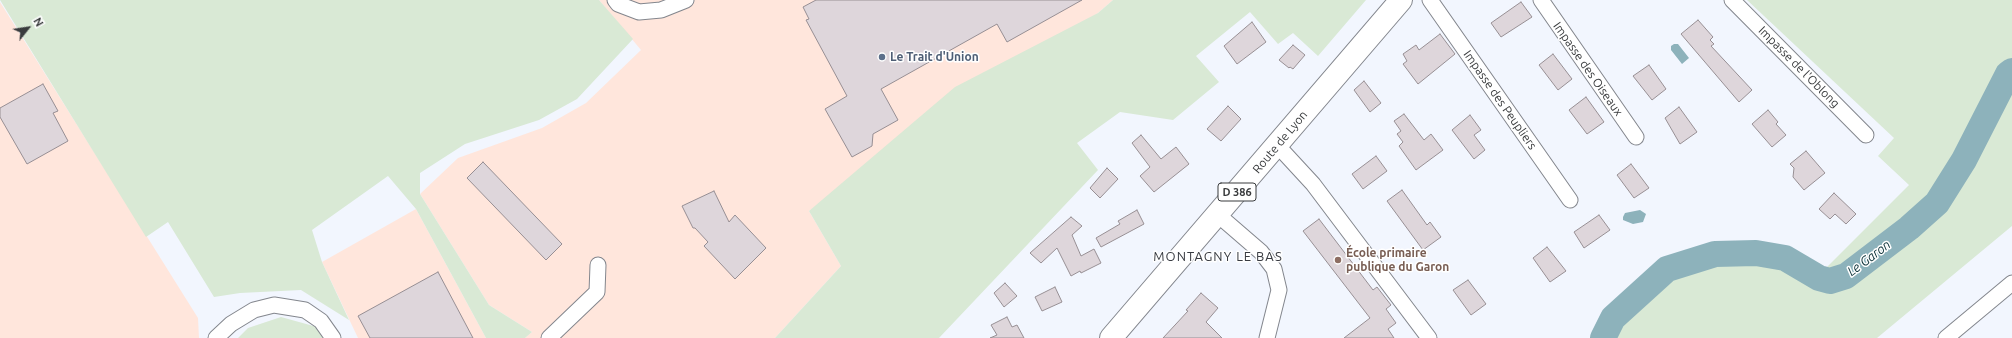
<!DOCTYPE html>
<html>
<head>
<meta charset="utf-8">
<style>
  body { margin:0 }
  #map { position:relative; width:2012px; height:338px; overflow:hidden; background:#f2f6fe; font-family:Ubuntu,sans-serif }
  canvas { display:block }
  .north { position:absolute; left:8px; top:8px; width:40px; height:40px; -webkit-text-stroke:3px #fff; paint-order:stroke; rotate:60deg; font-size:11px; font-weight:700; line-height:16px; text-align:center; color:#393b3d }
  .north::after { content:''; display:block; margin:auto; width:14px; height:18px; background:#393b3d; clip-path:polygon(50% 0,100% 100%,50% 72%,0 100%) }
</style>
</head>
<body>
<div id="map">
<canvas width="2012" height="338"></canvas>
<div class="north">N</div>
</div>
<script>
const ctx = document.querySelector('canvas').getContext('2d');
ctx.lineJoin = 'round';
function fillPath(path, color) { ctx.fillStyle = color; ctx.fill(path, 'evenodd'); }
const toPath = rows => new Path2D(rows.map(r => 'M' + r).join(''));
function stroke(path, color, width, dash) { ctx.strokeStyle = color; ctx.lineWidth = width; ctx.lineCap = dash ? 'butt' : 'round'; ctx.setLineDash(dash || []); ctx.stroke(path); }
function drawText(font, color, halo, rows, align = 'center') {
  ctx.font = font + ' Ubuntu,sans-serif'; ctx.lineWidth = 3; ctx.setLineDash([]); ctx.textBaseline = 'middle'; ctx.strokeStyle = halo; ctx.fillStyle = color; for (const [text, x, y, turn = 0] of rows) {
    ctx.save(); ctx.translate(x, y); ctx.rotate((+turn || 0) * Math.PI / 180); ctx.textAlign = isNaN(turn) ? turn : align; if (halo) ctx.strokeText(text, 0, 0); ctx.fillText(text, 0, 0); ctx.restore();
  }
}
const industrial = toPath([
  [599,0,1113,0,1098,13,809,211,841,266,775,338,525,338,532,332,489,305,420,194,458,158,542,128,586,103,641,50],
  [0,2,198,318,199,338,0,338],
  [416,209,486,338,358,338,322,262]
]);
const green = toPath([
  [0,0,599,0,633,39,577,99,539,120,465,144,420,173,420,194,489,305,532,332,525,338,486,338,416,209,388,176,312,230,322,262,349,320,301,290,240,293,214,297,168,222,146,237],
  [1113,0,1366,0,1318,56,1293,33,1278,44,1250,12,1196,56,1219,82,1173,120,1120,112,1077,143,1098,170,939,338,775,338,841,266,809,211,955,87,1098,13],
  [1747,0,2012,0,2012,226,1877,338,1590,338,1620,303,1666,262,1723,247,1778,248,1822,272,1909,185,1878,156,1894,138],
  [281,317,317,327,323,338,238,338,248,328]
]);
const water = toPath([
  [1674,44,1678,44,1689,58,1682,64,1671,50,1671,46],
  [1640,210,1646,214,1643,222,1633,224,1623,220,1623,217,1625,213]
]);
const river = toPath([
  [1603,338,1613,318,1667,269,1715,254,1756,253,1785,258,1819,278,1830,281,1846,276,1909,228,1937,203,1964,160,2008,74,2012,71]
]);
const building = toPath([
  [816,0,1082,0,1007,42,997,24,881,89,898,120,873,134,872,146,852,157,825,109,847,96,806,20,809,19,803,7,816,0],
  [1521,2,1532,17,1501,37,1491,23,1521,2],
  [1698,20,1713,37,1710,40,1714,44,1711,46,1752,90,1739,102,1681,34,1698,20],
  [1252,22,1266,42,1237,64,1224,46,1252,22],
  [1440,34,1455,54,1418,84,1403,64,1407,61,1403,54,1416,45,1419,50,1440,34],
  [1293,45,1305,55,1293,69,1290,67,1289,68,1279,60,1293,45],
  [1553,54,1572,79,1558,90,1539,65,1553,54],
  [1649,65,1666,89,1652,100,1633,76,1649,65],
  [1364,81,1381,103,1370,112,1354,90,1364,81],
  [43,84,58,111,53,113,68,141,27,164,0,117,0,108,43,84],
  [1586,97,1604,122,1587,134,1569,110,1586,97],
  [1228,106,1241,119,1221,141,1207,129,1228,106],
  [1679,107,1697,132,1680,144,1665,118,1679,107],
  [1768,110,1778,122,1776,124,1786,135,1772,147,1752,124,1768,110],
  [1404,114,1424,140,1431,134,1443,150,1416,170,1399,146,1403,142,1397,134,1401,131,1394,121,1404,114],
  [1470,115,1481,130,1474,135,1485,150,1474,159,1452,130,1470,115],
  [1141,135,1161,159,1176,147,1189,164,1154,192,1140,176,1150,167,1132,143,1141,135],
  [1806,151,1825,173,1804,190,1793,177,1794,168,1790,164,1806,151],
  [1376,156,1387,171,1363,189,1352,174,1376,156],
  [483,162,562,244,546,260,467,178,483,162],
  [1631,164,1649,188,1634,198,1617,175,1631,164],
  [1107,168,1118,179,1100,198,1090,188,1107,168],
  [1402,190,1427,225,1430,222,1441,237,1423,250,1387,201,1402,190],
  [714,191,729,222,735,215,766,248,735,279,704,246,708,242,695,228,693,228,682,206,714,191],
  [1834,193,1856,214,1846,224,1835,214,1830,219,1819,209,1834,193],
  [1137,210,1144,224,1101,247,1096,238,1120,224,1118,221,1137,210],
  [1599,215,1610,230,1584,248,1574,232,1599,215],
  [1071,217,1082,226,1072,235,1081,256,1094,249,1101,263,1081,273,1080,271,1071,276,1057,248,1041,263,1030,253,1071,217],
  [1319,219,1373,290,1377,287,1391,305,1386,309,1396,323,1388,329,1394,338,1344,338,1370,318,1303,231,1319,219],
  [1547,247,1566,271,1550,282,1533,258,1547,247],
  [438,272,473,338,370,338,358,316,438,272],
  [1468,280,1486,304,1471,315,1453,290,1468,280],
  [1005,283,1017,296,1004,307,994,293,1005,283],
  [1055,287,1062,302,1042,311,1035,297,1055,287],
  [1201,293,1218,308,1206,322,1222,338,1163,338,1188,311,1186,310,1201,293],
  [1007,317,1012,327,1017,325,1024,338,990,338,997,335,991,325,1007,317]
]);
const street = toPath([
  [615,0,618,4,639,12,661,10,686,0],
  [1430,0,1570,200],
  [1541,0,1636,137],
  [1732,0,1866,135],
  [1277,145,1313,184,1429,338],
  [1217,214,1261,252,1274,269,1279,290,1267,338],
  [216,338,231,324,254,310,274,305,305,310,321,321,333,338],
  [549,338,597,292,598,265],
  [1946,338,2012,283]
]);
const primary = toPath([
  [1111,338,1401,0]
]);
const markers = [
  [882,57,4,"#5c6f8a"],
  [1338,260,4,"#8d6e63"]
];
const shields = [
  [1237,192,38]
];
const shieldNames = [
  ["D 386",1237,192]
];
const serviceNames = [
  ["Le Trait d'Union",890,57]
];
const streetNames = [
  ["Impasse de l'Oblong",1799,67,45],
  ["Impasse des Oiseaux",1588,69,55],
  ["Impasse des Peupliers",1500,100,55],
  ["Route de Lyon",1280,142,-50]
];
const educationNames = [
  ["École primaire",1346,253],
  ["publique du Garon",1346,267]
];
const neighbourhoodNames = [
  ["MONTAGNY LE BAS",1218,257]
];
const waterNames = [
  ["Le Garon",1869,258,-37]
];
fillPath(industrial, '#ffe6dc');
fillPath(green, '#d9e9d5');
fillPath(water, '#8db2bb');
stroke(river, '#8db2bb', 26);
fillPath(building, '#ded6db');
stroke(building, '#978f94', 1);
stroke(street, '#83868d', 17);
stroke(primary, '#83868d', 24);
stroke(street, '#fff', 15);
stroke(primary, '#fff', 22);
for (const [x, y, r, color] of markers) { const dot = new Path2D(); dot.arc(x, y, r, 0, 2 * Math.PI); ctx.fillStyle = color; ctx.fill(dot); stroke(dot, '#fff', 1.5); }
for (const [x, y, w] of shields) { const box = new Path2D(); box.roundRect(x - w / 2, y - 9, w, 18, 3); ctx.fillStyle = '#fff'; ctx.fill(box); stroke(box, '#393b3d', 1); }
drawText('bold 11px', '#393b3d', null, shieldNames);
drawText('bold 12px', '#4e5e75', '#fff', serviceNames, 'left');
drawText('12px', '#393b3d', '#fff', streetNames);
drawText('bold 12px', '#785e54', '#fff', educationNames, 'left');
ctx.letterSpacing = '1px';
drawText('13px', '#383b41', '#fff', neighbourhoodNames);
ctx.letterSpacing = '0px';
drawText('italic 13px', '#092f36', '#fff', waterNames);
</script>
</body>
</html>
